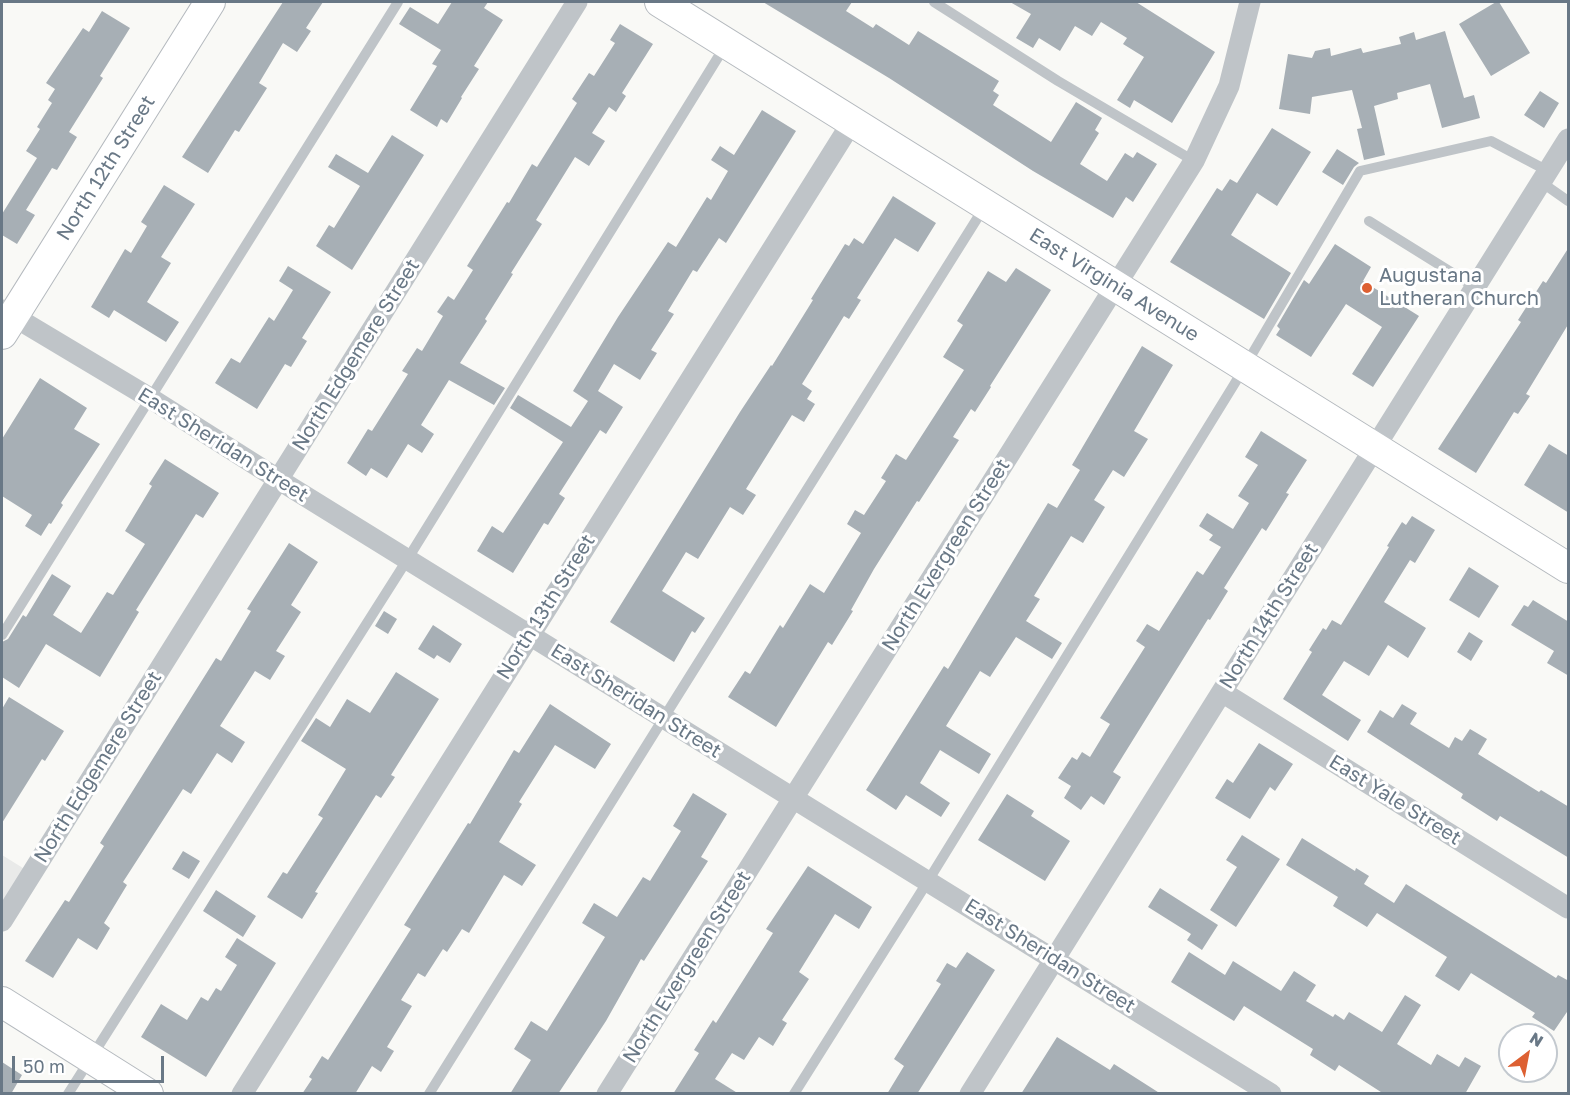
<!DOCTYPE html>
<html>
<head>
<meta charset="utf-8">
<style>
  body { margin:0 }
  #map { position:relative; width:1570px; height:1095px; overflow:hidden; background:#f9f9f6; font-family:"Golos Text",sans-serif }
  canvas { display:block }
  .frame { position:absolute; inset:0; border:3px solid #697886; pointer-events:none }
  .north { position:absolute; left:1498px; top:1023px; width:60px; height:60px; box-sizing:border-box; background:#fff; border:2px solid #c3c9cf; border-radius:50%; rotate:32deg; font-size:16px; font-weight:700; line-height:24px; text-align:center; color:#697886 }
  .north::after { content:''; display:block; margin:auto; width:21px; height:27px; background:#dd6032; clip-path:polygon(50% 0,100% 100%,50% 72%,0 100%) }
  .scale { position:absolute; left:12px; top:1056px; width:152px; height:27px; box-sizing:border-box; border:3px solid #697886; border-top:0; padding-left:8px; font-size:18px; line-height:21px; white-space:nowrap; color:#697886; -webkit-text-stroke:4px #fff; paint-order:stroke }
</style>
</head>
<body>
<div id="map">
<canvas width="1570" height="1095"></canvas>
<div class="frame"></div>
<div class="north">N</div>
<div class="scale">50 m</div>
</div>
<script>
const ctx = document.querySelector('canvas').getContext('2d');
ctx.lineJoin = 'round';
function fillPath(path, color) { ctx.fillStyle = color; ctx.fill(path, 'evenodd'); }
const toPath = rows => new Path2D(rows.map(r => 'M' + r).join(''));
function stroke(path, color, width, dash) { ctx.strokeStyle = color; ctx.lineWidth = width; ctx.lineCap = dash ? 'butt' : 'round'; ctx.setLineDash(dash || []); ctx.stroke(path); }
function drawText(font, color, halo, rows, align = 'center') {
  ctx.font = font + ' "Golos Text",sans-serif'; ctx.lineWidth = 6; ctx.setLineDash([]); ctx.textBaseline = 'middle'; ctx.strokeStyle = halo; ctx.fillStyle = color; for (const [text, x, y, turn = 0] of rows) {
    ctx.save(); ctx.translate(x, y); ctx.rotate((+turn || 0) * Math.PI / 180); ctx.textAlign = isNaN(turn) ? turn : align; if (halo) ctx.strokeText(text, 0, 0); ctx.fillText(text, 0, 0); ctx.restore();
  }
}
const built = toPath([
  [2,855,31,873,2,921]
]);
const building = toPath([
  [283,2,323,2,306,28,311,31,297,52,283,43,259,83,267,88,239,132,235,130,208,173,182,157],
  [452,2,488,2,484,8,503,20,474,66,479,69,461,97,462,98,447,123,441,119,437,127,410,110,437,66,432,64,441,50,399,24,410,7,438,24],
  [763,2,852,2,846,11,873,28,876,24,909,45,918,31,999,81,993,91,999,95,993,105,1051,142,1076,102,1102,118,1095,130,1099,133,1080,164,1107,181,1125,153,1133,158,1137,152,1157,164,1133,202,1126,197,1113,218,1033,171,889,78],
  [1010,2,1136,2,1215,52,1172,123,1134,100,1130,108,1117,100,1144,57,1123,44,1127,38,1101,22,1092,36,1075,26,1060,51,1039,38,1033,48,1016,38,1031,14],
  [1496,2,1499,2,1530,53,1491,76,1459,24],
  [102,11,130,28,100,76,103,78,69,132,77,137,57,170,52,168,26,210,35,215,17,244,2,235,2,214,37,158,26,151,40,129,37,127,52,103,48,100,55,89,46,83,83,28,89,32],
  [620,24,653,44,622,93,626,96,616,112,609,107,592,133,605,141,589,166,575,157,536,220,542,224,511,273,513,274,485,319,487,321,460,363,505,388,494,405,449,380,421,425,434,434,422,453,408,444,387,478,371,468,366,476,347,463,368,429,372,431,408,374,402,371,417,348,422,351,443,316,437,312,448,296,454,300,473,270,467,266,507,202,509,203,532,164,537,167,577,103,572,99,589,73,594,76,615,43,610,40],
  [1445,31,1464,98,1474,95,1480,118,1442,128,1430,84,1397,93,1398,99,1374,106,1385,155,1364,160,1357,129,1362,128,1352,90,1312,97,1310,114,1279,109,1288,54,1312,58,1315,51,1330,48,1331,56,1361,48,1363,53,1401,44,1399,37,1414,32,1416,40],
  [1540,91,1559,103,1544,128,1524,115],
  [762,110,796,131,726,243,719,238,697,272,693,270,668,311,674,314,651,350,657,353,640,380,614,364,598,391,623,407,606,434,600,430,559,494,565,498,548,525,544,523,513,573,477,551,492,526,503,533,563,442,510,408,518,395,571,427,588,401,573,391,618,317,668,242,676,247,707,197,711,200,728,171,711,160,720,146,734,155],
  [1272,128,1311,152,1277,206,1257,193,1231,235,1291,273,1264,319,1170,262,1217,188,1222,191,1230,179,1237,183],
  [392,135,424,155,352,270,316,246,329,225,334,228,360,186,328,167,336,154,368,173],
  [1337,149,1359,163,1354,167,1343,185,1322,172],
  [164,185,195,204,161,257,171,263,147,302,179,322,166,342,114,310,109,318,91,307,125,249,131,253,147,226,141,222],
  [893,196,936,223,918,252,895,238,857,298,861,300,849,319,844,316,802,384,812,391,807,399,815,404,804,422,792,415,746,489,756,495,743,515,730,507,698,559,686,552,662,591,705,618,695,633,692,631,674,662,610,622,740,412,771,365,772,366,813,300,811,299,845,244,849,246,854,238,863,244],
  [1335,244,1371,267,1363,281,1419,316,1373,387,1352,374,1382,327,1346,304,1311,357,1276,335,1280,329,1277,326,1304,280,1309,284],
  [1569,247,1569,323,1526,394,1530,396,1518,414,1514,412,1476,473,1438,449,1521,322,1518,320,1543,281,1546,283],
  [288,266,331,292,302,338,307,341,291,367,285,364,257,409,215,383,231,358,240,363,269,317,274,321,293,290,279,281],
  [1016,268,1051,290,990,386,991,387,975,412,971,409,953,437,959,440,919,502,917,501,874,569,851,610,853,611,832,645,828,642,776,727,728,697,745,671,750,674,780,625,783,628,810,584,824,593,861,533,847,524,855,510,864,515,886,481,881,478,896,454,906,460,964,370,943,357,963,325,957,321,988,271,1006,282],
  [1142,346,1173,365,1134,431,1148,439,1124,477,1113,470,1094,500,1105,507,1083,543,1071,536,1034,596,1040,599,1026,621,1062,643,1052,659,1016,637,990,677,980,671,946,726,991,754,979,774,940,750,920,783,950,803,941,817,906,795,896,810,866,790,944,666,948,669,1048,503,1057,508,1080,470,1072,465],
  [40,378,87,408,74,429,100,444,61,503,63,505,51,524,49,523,41,536,25,526,32,515,2,496,2,439],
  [1261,431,1307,460,1286,493,1289,494,1266,531,1262,528,1224,588,1228,591,1210,620,1208,619,1113,772,1121,777,1104,805,1091,796,1081,810,1064,798,1071,786,1058,778,1072,757,1077,760,1082,752,1090,757,1110,724,1100,718,1145,647,1136,641,1147,624,1159,631,1197,571,1203,575,1221,547,1209,540,1213,535,1199,526,1207,513,1233,529,1249,503,1238,496,1258,465,1245,457],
  [1549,444,1569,456,1569,513,1524,485],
  [165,459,219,493,203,518,196,514,136,610,139,612,100,677,46,644,19,688,2,677,2,642,8,639,23,615,26,617,52,574,71,586,53,615,81,633,107,592,113,595,145,544,125,531,152,486,149,484],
  [1412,516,1435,530,1415,563,1410,560,1384,602,1426,628,1408,658,1388,645,1369,676,1344,661,1322,695,1361,720,1348,741,1283,699,1312,652,1309,650,1323,628,1326,630,1332,620,1341,625,1389,547,1387,546,1402,522,1406,525],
  [289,543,318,562,291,605,301,612,276,651,285,656,270,680,255,671,220,726,245,742,232,763,217,753,191,794,183,789,123,882,127,885,104,923,110,928,97,950,78,938,53,978,25,961,65,900,69,902,104,846,100,843,216,658,221,661,251,611,247,609],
  [1469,567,1499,586,1479,618,1449,600],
  [1533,600,1569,622,1569,676,1547,663,1554,651,1511,625,1524,605,1528,607],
  [384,611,397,619,388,634,375,626],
  [433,625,462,644,450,663,437,655,434,659,418,649],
  [1469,632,1483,641,1471,661,1457,652],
  [396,672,439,699,391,775,395,777,381,798,376,795,315,892,318,893,302,919,267,897,283,872,287,874,323,818,318,815,346,769,301,741,316,718,330,727,347,699,370,713],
  [9,697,64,731,45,761,42,759,2,823,2,709],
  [550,704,611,744,595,769,555,745,519,802,522,804,499,842,536,865,522,886,504,875,469,933,462,929,447,952,443,949,425,977,418,973,401,1000,412,1006,387,1047,394,1051,381,1072,372,1066,355,1094,302,1094,312,1079,309,1077,322,1056,328,1060,411,929,404,925,468,823,470,824,514,750,519,753],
  [1402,704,1417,713,1410,724,1449,748,1455,737,1462,741,1470,729,1487,739,1478,754,1539,792,1541,790,1569,807,1569,858,1500,816,1497,821,1461,798,1463,794,1367,732,1380,710,1393,718],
  [1259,743,1293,764,1275,791,1270,787,1250,819,1215,798,1227,779,1233,783],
  [693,793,727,814,701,857,708,861,644,961,641,959,606,1021,558,1094,510,1094,531,1060,514,1049,531,1021,547,1031,605,937,582,923,594,903,617,917,643,877,650,881,681,831,673,826],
  [1007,794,1034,811,1031,816,1070,841,1045,881,978,840],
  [1242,835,1280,859,1236,927,1210,910,1237,867,1226,860],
  [1302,838,1355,871,1356,868,1369,876,1364,884,1394,903,1406,884,1556,978,1558,975,1569,981,1569,1009,1554,1031,1532,1017,1535,1013,1471,973,1459,991,1435,976,1447,957,1377,913,1367,927,1333,906,1338,897,1286,865],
  [183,851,200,861,189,879,172,869],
  [808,866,872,907,859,929,835,914,799,972,809,979,782,1020,787,1023,773,1046,759,1037,744,1060,732,1053,715,1079,739,1094,673,1094,699,1053,694,1050,713,1020,716,1023,773,933,766,929],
  [1160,888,1218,925,1202,950,1187,940,1191,934,1148,907],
  [216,890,256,916,243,937,203,911],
  [237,938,276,963,206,1077,141,1037,161,1004,187,1020,201,997,208,1001,216,988,221,991,237,965,225,957],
  [967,952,995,970,917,1094,887,1094,904,1066,894,1059,941,984,936,981,947,963,956,968],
  [1189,952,1225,975,1233,961,1281,991,1294,971,1316,985,1306,1001,1333,1017,1335,1014,1344,1020,1349,1012,1382,1032,1405,995,1421,1005,1397,1044,1431,1065,1437,1054,1459,1067,1465,1057,1481,1066,1465,1094,1384,1094,1339,1065,1335,1071,1310,1055,1313,1049,1244,1006,1234,1021,1171,982],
  [1057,1037,1110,1070,1114,1064,1161,1094,1021,1094],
  [2,1062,22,1075,11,1094,2,1094]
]);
const lane = toPath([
  [934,2,1058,81,1194,161],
  [1541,182,1568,201],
  [1369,221,1475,287],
  [2,635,398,2],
  [68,1094,407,560,725,46],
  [429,1094,678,695,985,206],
  [794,1094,928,881,1235,383,1360,171,1491,141,1548,171]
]);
const street = toPath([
  [3,310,150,398,292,488,1271,1094],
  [1222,692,1568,908],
  [2,921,577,2],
  [242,1094,852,122],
  [607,1094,1194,161,1229,86,1250,2],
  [970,1094,1568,139]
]);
const secondary = toPath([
  [660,2,1568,568],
  [2,334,210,2],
  [2,1002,148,1094]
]);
const markers = [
  [1367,288,6,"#dd6032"]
];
const streetNames = [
  ["North 12th Street",106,168,-58],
  ["East Virginia Avenue",1114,285,32],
  ["North Edgemere Street",356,355,-58],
  ["East Sheridan Street",223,445,32],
  ["North Evergreen Street",946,555,-58],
  ["North 13th Street",546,607,-58],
  ["North 14th Street",1269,616,-58],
  ["East Sheridan Street",636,701,32],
  ["North Edgemere Street",98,767,-58],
  ["East Yale Street",1395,800,32],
  ["East Sheridan Street",1050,956,32],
  ["North Evergreen Street",687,967,-58]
];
const poiNames = [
  ["Augustana",1379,276],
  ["Lutheran Church",1379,299]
];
fillPath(built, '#e9eae9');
fillPath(building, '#a7afb5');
stroke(secondary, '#b4b9be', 32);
stroke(lane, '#bfc4c8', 10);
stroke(street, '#bfc4c8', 21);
stroke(secondary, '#fff', 30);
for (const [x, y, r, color] of markers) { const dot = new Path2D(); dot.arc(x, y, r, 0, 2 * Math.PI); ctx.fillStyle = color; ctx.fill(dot); stroke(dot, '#fff', 2); }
drawText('20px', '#697886', '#fff', streetNames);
drawText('20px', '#697886', '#fff', poiNames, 'left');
</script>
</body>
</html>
